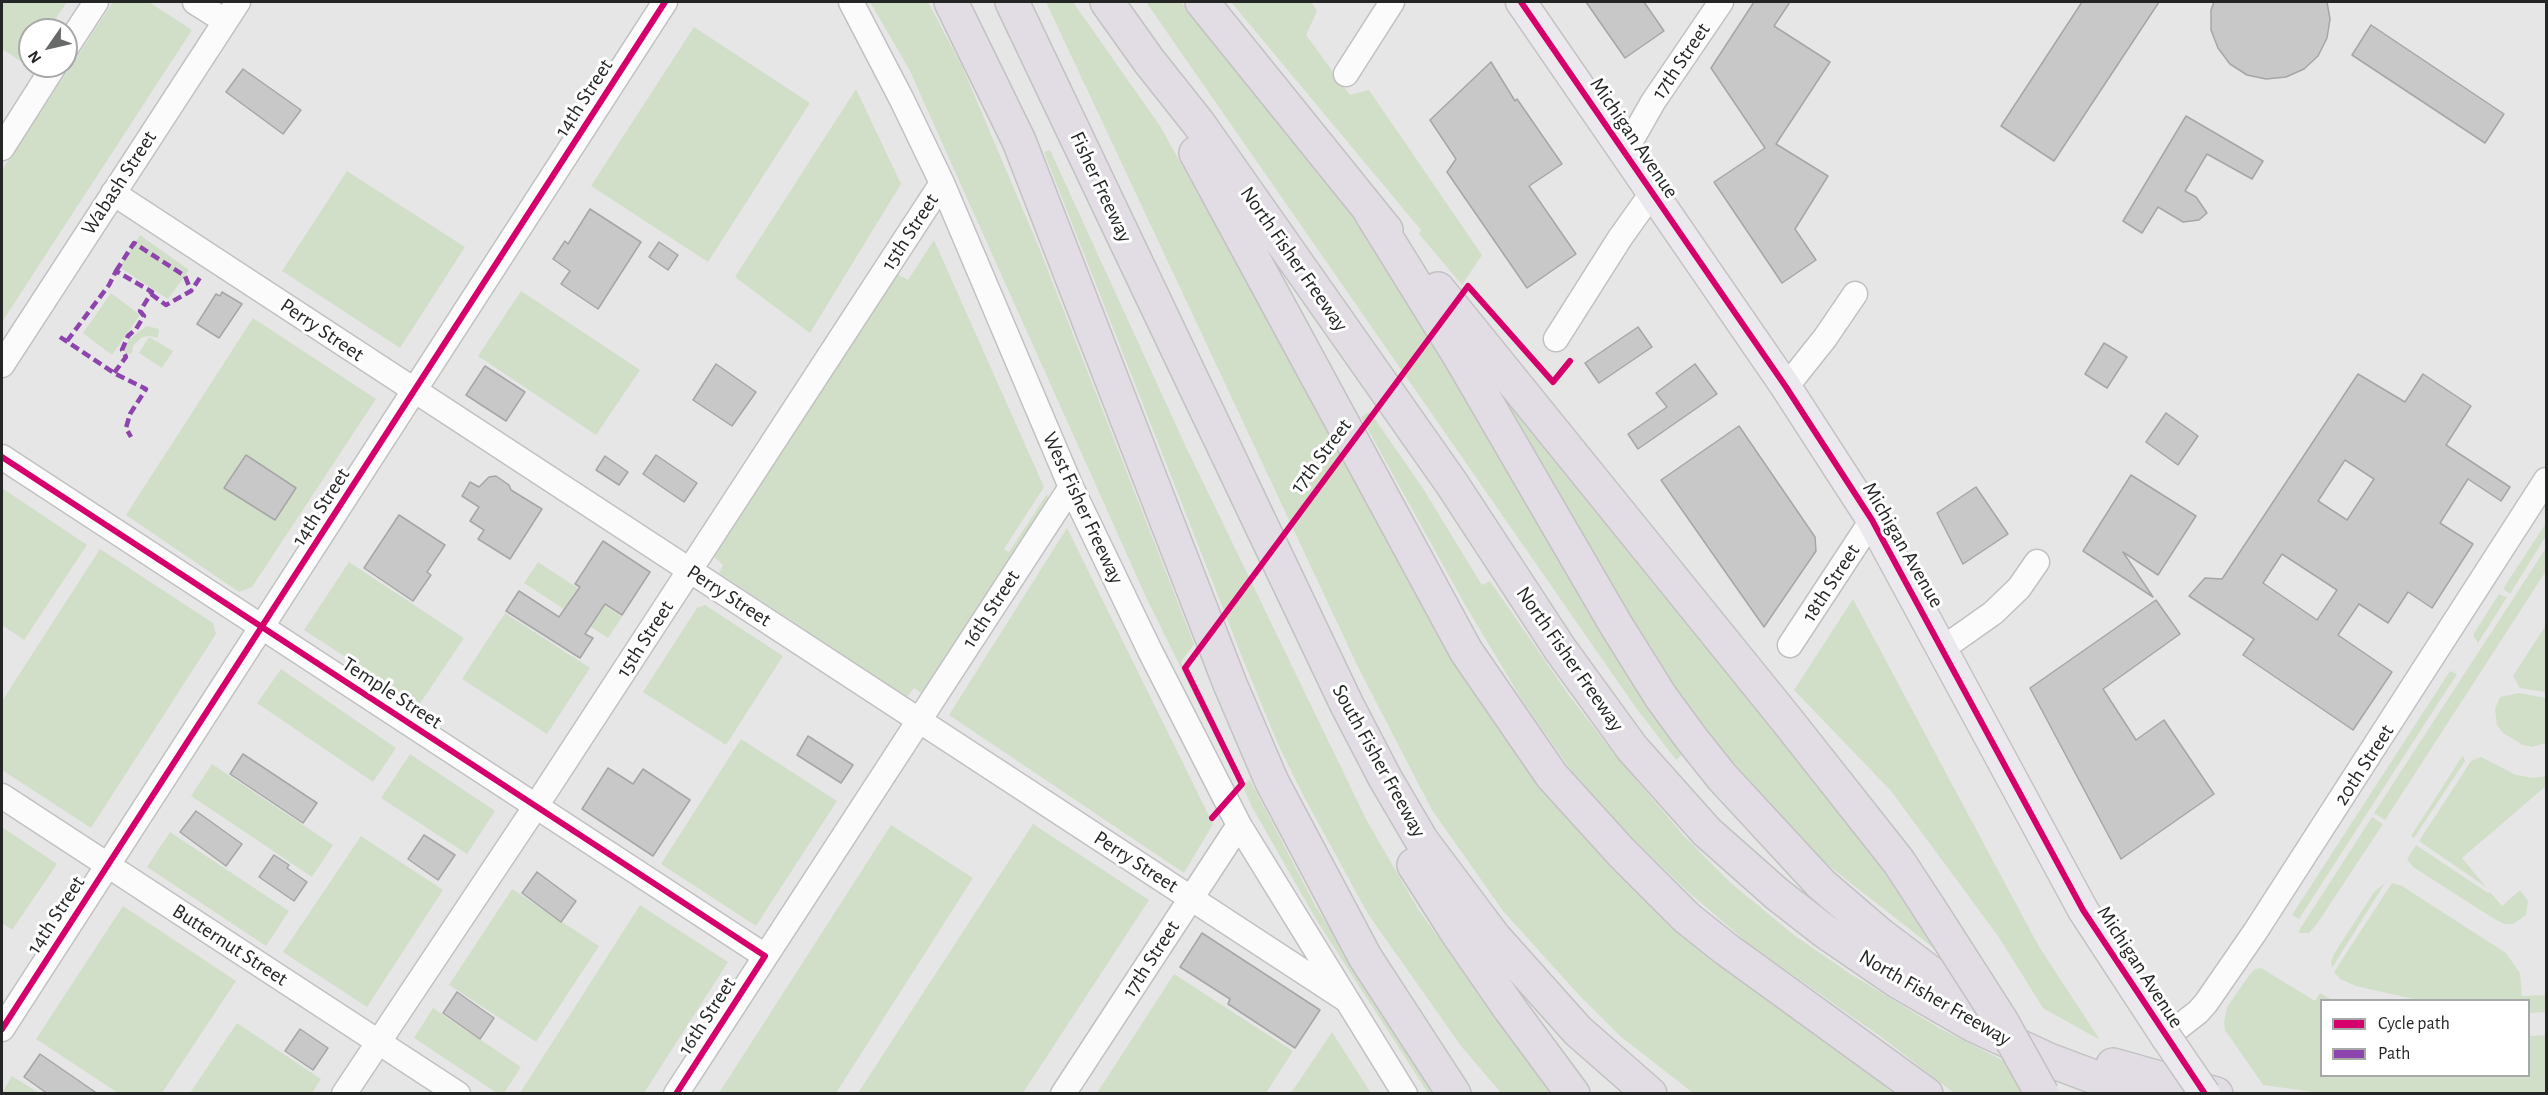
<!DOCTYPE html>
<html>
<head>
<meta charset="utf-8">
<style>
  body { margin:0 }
  #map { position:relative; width:2548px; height:1095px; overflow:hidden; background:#e6e6e6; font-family:"Alegreya Sans",sans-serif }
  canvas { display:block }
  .frame { position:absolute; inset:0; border:3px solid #242525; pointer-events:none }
  .legend { position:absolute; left:2320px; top:999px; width:210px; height:78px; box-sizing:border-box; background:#fff; border:2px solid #a7a8a8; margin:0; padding:8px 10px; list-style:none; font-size:18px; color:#242525 }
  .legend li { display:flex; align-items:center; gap:12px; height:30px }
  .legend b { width:30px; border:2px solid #a7a8a8 }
  .north { position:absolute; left:18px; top:18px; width:60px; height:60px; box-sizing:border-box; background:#fff; border:2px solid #a7a8a8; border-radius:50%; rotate:236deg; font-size:16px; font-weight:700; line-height:24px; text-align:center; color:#242525 }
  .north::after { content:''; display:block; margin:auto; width:21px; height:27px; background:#686969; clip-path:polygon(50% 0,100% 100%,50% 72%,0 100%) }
</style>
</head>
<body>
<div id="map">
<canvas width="2548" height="1095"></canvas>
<div class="frame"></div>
<ul class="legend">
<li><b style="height:8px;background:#d6006c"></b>Cycle path</li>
<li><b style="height:8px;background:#8e44ad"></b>Path</li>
</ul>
<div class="north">N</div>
</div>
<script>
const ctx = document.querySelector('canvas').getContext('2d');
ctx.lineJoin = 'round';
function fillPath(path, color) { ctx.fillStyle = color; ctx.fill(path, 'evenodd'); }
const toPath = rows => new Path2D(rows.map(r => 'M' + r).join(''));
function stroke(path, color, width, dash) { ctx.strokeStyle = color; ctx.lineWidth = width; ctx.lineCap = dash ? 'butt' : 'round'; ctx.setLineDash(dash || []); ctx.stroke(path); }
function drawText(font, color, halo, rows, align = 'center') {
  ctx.font = font + ' "Alegreya Sans",sans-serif'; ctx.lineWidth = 6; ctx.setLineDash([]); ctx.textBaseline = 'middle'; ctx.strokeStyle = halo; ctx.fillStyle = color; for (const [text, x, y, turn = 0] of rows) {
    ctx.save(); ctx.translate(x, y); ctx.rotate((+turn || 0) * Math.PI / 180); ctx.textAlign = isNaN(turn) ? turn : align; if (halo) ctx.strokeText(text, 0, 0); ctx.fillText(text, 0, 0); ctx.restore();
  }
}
const green = toPath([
  [2,2,67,2,48,30,30,30,30,58,26,65,2,49],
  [113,2,149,2,192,30,2,322,2,170],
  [870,2,928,2,962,66,1040,250,1194,644,1181,662,1210,722,1208,723,1146,597,909,69],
  [1046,2,1073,2,1160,126,1364,490,1533,774,1606,861,1701,948,1905,1093,1693,1093,1620,1036,1579,995,1503,911,1432,810,1358,667],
  [1146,2,1181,2,1343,202,1392,268,1684,753,1676,760,1634,705],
  [1231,2,1311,2,1317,11,1306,35,1350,95,1369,90,1482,255,1462,285,1419,234,1421,230],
  [694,27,810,103,708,262,591,186],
  [856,89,901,184,810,333,735,277],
  [1050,150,1187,449,1367,821,1418,909,1550,1093,1501,1093,1461,1046,1368,914,1303,795,1278,744,1242,657,1044,152],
  [347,171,465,247,400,348,282,271],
  [140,235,189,270,168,299,119,267],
  [934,240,1044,487,1004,549,1009,552,1047,494,1050,504,926,696,914,688,907,697,719,573,723,565,713,556,896,273,908,280],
  [521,291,640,370,596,435,478,356],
  [111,293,140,315,112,355,83,333],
  [253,318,376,399,252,587,239,592,126,515],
  [147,326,159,329,158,338,150,336,142,337,133,346,132,353,127,355,124,351,129,339],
  [149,337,173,351,162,368,139,353],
  [1506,384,1898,886,1945,957,1820,859,1722,750,1671,684,1627,613,1499,388],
  [1370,412,1422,487,1482,585,1490,581,1568,694,1611,750,1684,836,1731,883,1794,935,1849,973,1939,1028,2010,1064,2027,1093,1954,1093,1884,1039,1749,944,1686,890,1625,831,1573,773,1522,700,1464,603,1361,417],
  [2,488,87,545,24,640,2,625],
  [2546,523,2546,536,2510,594,2503,589],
  [1067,528,1213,824,1184,873,949,715],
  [2546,548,2546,571,2385,820,2374,813],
  [100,549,213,623,216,634,91,828,2,770,2,701],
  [349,562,464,638,419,705,304,630],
  [538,562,622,617,608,638,524,583],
  [2499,594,2507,597,2478,643,2473,635],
  [1853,599,2038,945,2100,1040,2043,1008,1998,936,1891,791,1794,690],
  [705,605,783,656,726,745,643,692,697,608],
  [505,613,590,668,547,734,462,679],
  [2546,625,2546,692,2520,688,2513,676],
  [281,669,396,748,373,782,257,703],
  [2450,671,2457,674,2299,919,2297,918,2292,915],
  [2519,693,2546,698,2545,743,2532,747,2523,745,2503,733,2497,725,2495,709,2500,697],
  [741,739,837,801,756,926,661,864],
  [410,754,495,811,467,854,381,798],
  [2463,755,2465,761,2414,838,2411,836],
  [2481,757,2516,775,2533,778,2546,776,2546,786,2462,858,2486,887,2419,841,2471,761],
  [212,764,333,845,312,877,191,796],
  [1250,780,1316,907,1440,1093,1428,1093,1317,921,1252,807,1242,784],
  [2372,817,2383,824,2317,924,2309,933,2300,933,2298,932],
  [1033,824,1149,900,1023,1093,858,1093],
  [891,825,973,878,836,1093,719,1093],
  [2,827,57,864,12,930,2,923],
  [170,832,289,911,266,946,147,867],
  [361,836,443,890,367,1007,283,952],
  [2416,845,2488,893,2490,892,2502,906,2520,890,2528,901,2526,915,2513,924,2504,924,2496,920,2413,867,2407,859],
  [2385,883,2332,968,2331,962,2334,954,2374,892],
  [2392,883,2402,886,2506,953,2520,973,2522,996,2546,995,2546,1012,2529,1013,2528,1000,2418,1000,2356,986,2340,979,2334,972],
  [512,889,599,946,536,1042,449,985],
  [640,905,728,962,644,1093,520,1093],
  [123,906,236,981,162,1093,118,1093,36,1039],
  [2261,968,2315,1001,2320,993,2332,1000,2322,1000,2322,1076,2528,1076,2529,1036,2546,1035,2546,1093,2328,1094,2263,1085,2225,1030,2224,1023,2227,1007,2250,974,2255,969],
  [1174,974,1293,1051,1266,1093,1097,1093],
  [433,1008,521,1067,504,1093,497,1093,414,1038],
  [237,1023,321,1079,312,1093,190,1093],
  [1332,1032,1371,1093,1291,1093],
  [12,1076,39,1093,2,1093]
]);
const building = toPath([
  [1586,2,1644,2,1664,31,1625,58,1586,2],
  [1754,2,1790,2,1774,26,1830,62,1776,144,1828,176,1795,229,1816,260,1782,283,1714,182,1765,148,1711,68,1754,2],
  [2082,2,2159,2,2054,161,2001,126,2082,2],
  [2214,2,2327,2,2330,19,2327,38,2318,56,2304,69,2286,77,2266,79,2247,75,2230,64,2218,48,2211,30,2211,10,2214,2],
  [2371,25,2504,114,2485,143,2352,55,2371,25],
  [1491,62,1515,101,1517,99,1562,164,1529,186,1576,254,1527,288,1447,172,1456,159,1430,120,1491,62],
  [243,69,301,110,283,134,226,92,243,69],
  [2186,116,2263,161,2252,179,2207,154,2185,191,2196,197,2207,213,2199,220,2183,222,2158,207,2142,233,2123,221,2186,116],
  [590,209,641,242,598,309,561,284,570,271,553,259,565,241,568,244,590,209],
  [659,242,678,255,668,270,649,257,659,242],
  [222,292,242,304,219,338,197,324,216,294,220,296,222,292],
  [1638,327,1652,347,1599,383,1585,363,1638,327],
  [2104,343,2127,357,2107,388,2085,374,2104,343],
  [716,364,756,392,732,426,693,400,716,364],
  [1695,364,1717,394,1638,449,1628,434,1667,407,1656,393,1695,364],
  [485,366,525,392,506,421,466,395,485,366],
  [2358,374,2405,402,2423,374,2471,406,2446,445,2510,487,2501,501,2468,479,2440,523,2473,544,2432,608,2408,592,2388,623,2359,604,2338,635,2392,672,2353,730,2243,655,2254,639,2189,596,2205,578,2222,579,2358,374],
  [2345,460,2374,479,2347,520,2318,501,2345,460],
  [2282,554,2337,590,2317,620,2263,583,2282,554],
  [2166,413,2198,436,2178,465,2146,442,2166,413],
  [1739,426,1815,537,1816,551,1764,627,1661,480,1739,426],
  [246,455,296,488,275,520,224,488,246,455],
  [656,455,697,483,684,502,643,474,656,455],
  [605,456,628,472,619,485,596,470,605,456],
  [2131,475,2196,516,2158,575,2123,552,2153,597,2083,551,2131,475],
  [496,476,509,485,511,490,542,509,510,559,478,539,484,530,470,521,479,507,462,496,470,482,479,487,489,477,496,476],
  [1976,487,2008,534,1963,564,1937,513,1976,487],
  [399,515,445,545,427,572,431,575,413,601,364,568,399,515],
  [603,541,650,572,622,615,605,604,585,634,593,638,580,658,506,611,519,591,559,617,580,587,575,584,603,541],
  [2156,600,2180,634,2103,689,2136,740,2164,720,2214,794,2121,859,2030,688,2156,600],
  [808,736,853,765,841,783,797,755,808,736],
  [243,754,317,803,303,823,230,774,243,754],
  [608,768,633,784,643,769,690,800,653,856,582,809,608,768],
  [196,811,242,844,226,866,180,832,196,811],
  [424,835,455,855,438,880,408,859,424,835],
  [274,855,289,865,287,868,307,882,294,901,259,877,274,855],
  [537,872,576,901,561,922,522,893,537,872],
  [1202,933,1320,1010,1295,1048,1228,1004,1230,999,1180,967,1202,933],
  [457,992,494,1018,480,1039,443,1013,457,992],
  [300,1029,328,1048,313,1070,285,1051,300,1029],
  [40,1054,98,1094,48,1094,24,1077,40,1054]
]);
const minor = toPath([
  [195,2,225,21],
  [851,2,902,100,942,183,1071,487,1150,651,1239,825,1405,1094],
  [66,48,96,2],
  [1346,74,1392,2],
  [2,148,54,66],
  [1624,153,1653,102,1721,2],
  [113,193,1345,999],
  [1556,339,1620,238,1652,193],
  [2,365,238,2],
  [1786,387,1825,338,1855,294],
  [2,457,765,956],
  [1790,645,1872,520],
  [1942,649,1993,613,2019,588,2037,562],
  [2,796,458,1094],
  [2,1029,665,2],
  [2166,1037,2198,1012,2206,1003,2255,932,2546,480],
  [344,1094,536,806,942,183],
  [676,1094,1071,487],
  [1063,1094,1239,825]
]);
const major = toPath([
  [1521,2,1786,387,1872,520,2083,910,2166,1037]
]);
const highway = toPath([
  [951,2,1019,141,1230,684,1272,782,1365,957,1454,1094],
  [1012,2,1347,705,1385,778,1422,841,1494,937,1578,1031,1650,1094],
  [1107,2,1149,61,1199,124,1452,484,1560,649,1632,748,1707,832,1777,894,1827,933,1897,981,1973,1025,2049,1060,2140,1094],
  [1202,2,1386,230],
  [1196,153,1466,651,1552,776,1621,852,1687,918,1726,949,1926,1094],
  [1371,213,1459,355,1616,625,1661,697,1691,738,1722,777,1821,884,1878,933,1936,977,1974,1001],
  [1438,289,1786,719,1899,862,1929,908],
  [1414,865,1456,931,1510,1009,1573,1094],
  [2113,1065,2216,1094]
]);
const majorBridge = toPath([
  [2166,1037,2205,1094]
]);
const highwayBridge = toPath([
  [1929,908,2002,1022,2042,1094]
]);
const quiet = toPath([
  [116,271,134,243,185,276,191,291],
  [151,294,166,305,191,291,201,276],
  [60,337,114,373,146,389,130,414,126,428,131,437],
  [67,341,109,285,116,271,152,292,140,311,144,316,136,329,128,336,122,350,126,357,114,373]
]);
const cycleway = toPath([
  [1521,2,1786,387,1872,520,2083,910,2205,1094],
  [2,457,765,956,676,1094],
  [1212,818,1242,784,1185,668,1468,286,1553,382,1570,361],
  [2,1029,665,2]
]);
const streetNames = [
  ["17th Street",1681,61,-56],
  ["14th Street",584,98,-57],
  ["Michigan Avenue",1634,138,56],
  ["Wabash Street",119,183,-57],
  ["Fisher Freeway",1101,187,65],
  ["15th Street",910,232,-57],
  ["North Fisher Freeway",1294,259,55],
  ["Perry Street",322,330,34],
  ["17th Street",1321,456,-53],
  ["14th Street",321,507,-57],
  ["West Fisher Freeway",1083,508,65],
  ["Michigan Avenue",1903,545,60],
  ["18th Street",1831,583,-57],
  ["Perry Street",729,596,33],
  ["16th Street",991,609,-57],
  ["15th Street",645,639,-57],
  ["North Fisher Freeway",1570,659,55],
  ["Temple Street",392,693,33],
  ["South Fisher Freeway",1379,761,61],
  ["20th Street",2364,765,-57],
  ["Perry Street",1136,862,33],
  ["14th Street",56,915,-57],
  ["Butternut Street",230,945,33],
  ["17th Street",1151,959,-57],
  ["Michigan Avenue",2140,967,57],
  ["North Fisher Freeway",1935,998,30],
  ["16th Street",707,1016,-57]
];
fillPath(green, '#d1dfc9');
fillPath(building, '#c8c8c8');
stroke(building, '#a6a6a6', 1.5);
stroke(minor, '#c1c1c1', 27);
stroke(major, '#c2c2c2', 33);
stroke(highway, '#c2c2c2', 36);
stroke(minor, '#fbfbfb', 24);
stroke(major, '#ece9ee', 30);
stroke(highway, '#e2dce5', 33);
stroke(majorBridge, '#c2c2c2', 33, []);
stroke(highwayBridge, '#c2c2c2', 36, []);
stroke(majorBridge, '#ece9ee', 30);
stroke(highwayBridge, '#e2dce5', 33);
stroke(quiet, '#8e44ad', 4.5, [9, 4.5]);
stroke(cycleway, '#d6006c', 6);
drawText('21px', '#242525', '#fff', streetNames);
</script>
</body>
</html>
